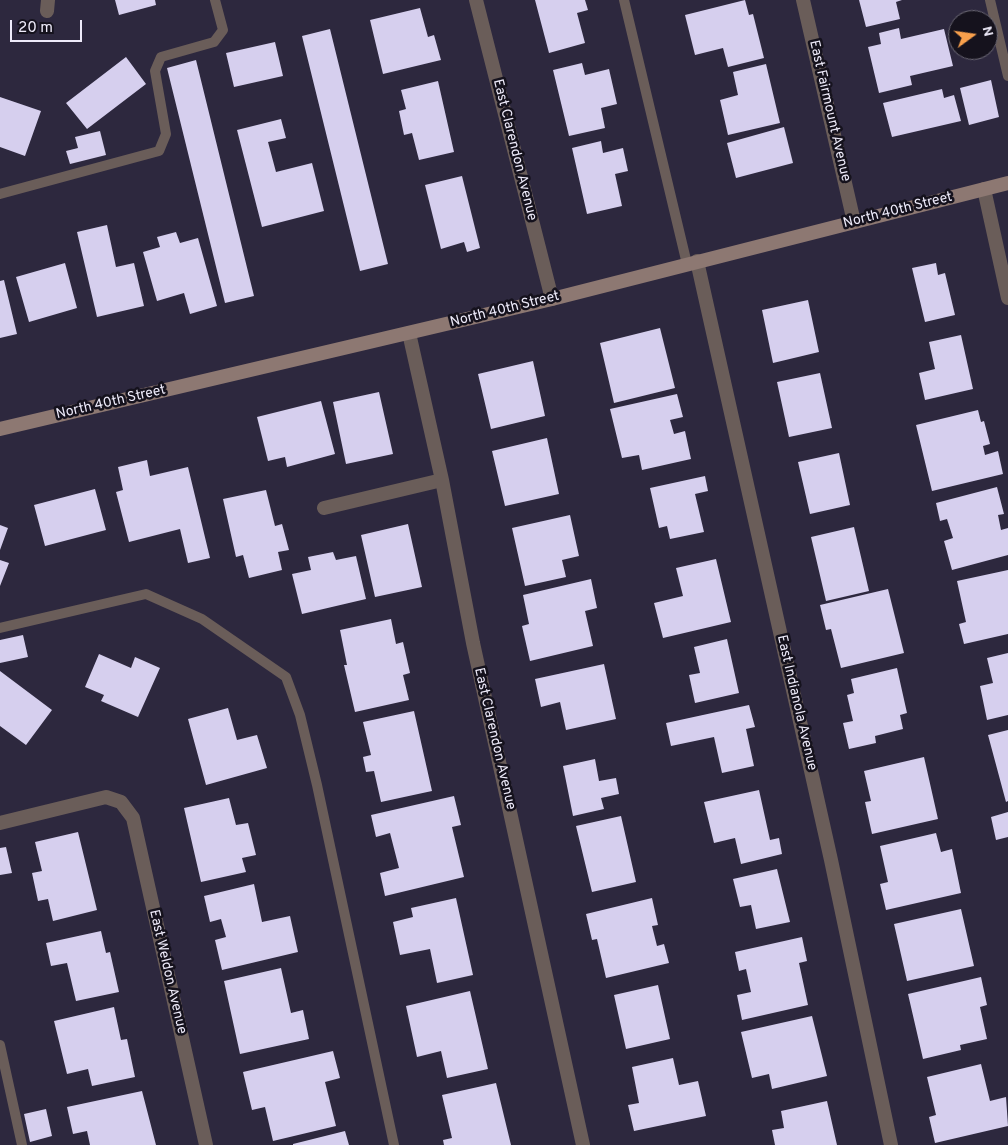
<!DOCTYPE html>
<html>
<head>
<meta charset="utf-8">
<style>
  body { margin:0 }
  #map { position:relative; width:1008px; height:1145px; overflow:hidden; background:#2d283e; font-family:Overpass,sans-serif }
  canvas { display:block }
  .north { position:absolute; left:948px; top:10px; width:50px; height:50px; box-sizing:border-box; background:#15121d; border:1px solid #6c6975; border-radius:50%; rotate:76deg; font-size:14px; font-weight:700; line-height:20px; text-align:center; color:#eeebfa }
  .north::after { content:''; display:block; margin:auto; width:18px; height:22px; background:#f9a04c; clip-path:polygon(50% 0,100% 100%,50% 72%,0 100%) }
  .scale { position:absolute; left:10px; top:20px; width:72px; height:22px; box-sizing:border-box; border:2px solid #eeebfa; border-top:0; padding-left:6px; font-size:15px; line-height:18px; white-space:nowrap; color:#eeebfa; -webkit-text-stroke:4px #15121d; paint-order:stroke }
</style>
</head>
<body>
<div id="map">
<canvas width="1008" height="1145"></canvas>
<div class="north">N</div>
<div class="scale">20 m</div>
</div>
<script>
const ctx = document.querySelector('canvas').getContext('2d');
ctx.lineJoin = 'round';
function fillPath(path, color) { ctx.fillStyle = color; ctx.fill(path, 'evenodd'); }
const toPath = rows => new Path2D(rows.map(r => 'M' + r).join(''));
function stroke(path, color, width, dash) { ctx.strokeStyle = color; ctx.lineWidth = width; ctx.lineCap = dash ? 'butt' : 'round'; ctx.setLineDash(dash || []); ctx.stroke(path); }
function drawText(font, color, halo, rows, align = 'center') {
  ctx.font = font + ' Overpass,sans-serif'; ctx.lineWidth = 5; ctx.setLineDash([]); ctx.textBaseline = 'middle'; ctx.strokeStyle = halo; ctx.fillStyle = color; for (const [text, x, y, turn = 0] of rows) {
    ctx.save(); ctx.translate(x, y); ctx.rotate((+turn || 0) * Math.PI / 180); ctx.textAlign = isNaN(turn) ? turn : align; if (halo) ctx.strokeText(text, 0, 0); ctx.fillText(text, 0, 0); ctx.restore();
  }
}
const building = toPath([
  [115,0,155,0,156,5,119,15],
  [535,0,585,0,588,10,577,13,585,43,549,53],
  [745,0,749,15,753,14,764,58,728,67,723,48,695,55,685,15],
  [859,0,902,0,896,2,900,19,866,27],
  [420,8,428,37,434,35,441,60,383,74,370,20],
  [899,28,901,39,944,29,953,66,910,76,912,85,879,93,868,47,881,44,879,33],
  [330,29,388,264,360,271,302,36],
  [275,42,283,76,234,87,226,53],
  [126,57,146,84,87,129,66,103],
  [196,60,254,296,225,303,167,68],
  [582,63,585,75,609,69,617,104,601,108,605,128,569,136,553,70],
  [766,64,780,123,728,135,720,100,738,95,733,72],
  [991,80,999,117,969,125,960,88],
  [438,81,454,152,419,160,412,133,404,135,399,111,406,109,401,90],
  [942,89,944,98,954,95,961,121,892,137,883,103],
  [0,97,41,111,25,156,0,147],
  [281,119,286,138,268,142,276,172,312,163,324,211,262,227,237,130],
  [784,127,793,163,736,178,727,143],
  [100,131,106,155,70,164,66,151,78,148,75,137],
  [601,141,603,153,623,148,628,171,615,174,622,206,587,214,572,148],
  [462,176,480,248,467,252,464,242,441,249,425,185],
  [107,225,116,267,134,263,144,306,97,317,77,232],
  [176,232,180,243,198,238,217,306,190,314,184,293,157,301,143,252,160,247,157,237],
  [65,263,77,308,29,322,16,277],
  [936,263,938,275,945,273,955,315,925,322,912,268],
  [4,280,17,334,0,338,0,281],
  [808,300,819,352,773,363,762,310],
  [660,328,675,388,614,403,600,343],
  [961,335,973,389,925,400,919,373,935,369,929,342],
  [533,361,545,416,491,429,478,374],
  [820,373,832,428,789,437,777,382],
  [379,392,393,454,346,464,333,402],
  [677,394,683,417,670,420,674,434,685,431,691,459,642,470,639,455,622,458,610,409],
  [321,401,335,454,287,467,285,457,268,461,257,417],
  [978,410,981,422,984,421,990,444,983,446,985,455,998,451,1003,474,932,491,916,425],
  [547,438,559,494,505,506,492,451],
  [839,453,850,505,810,514,798,462],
  [147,460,150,476,188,467,210,558,188,563,180,529,129,542,116,492,123,490,118,467],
  [705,476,708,491,695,494,704,532,670,539,667,526,659,528,650,488],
  [997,487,1004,514,998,515,1001,530,1008,528,1008,555,952,570,944,541,953,538,947,519,940,521,936,503],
  [95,489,106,530,45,546,34,505],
  [266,490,275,526,282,524,289,550,278,552,282,570,249,578,243,555,236,557,223,499],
  [570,515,579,556,562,560,566,577,525,586,512,528],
  [408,524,422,587,375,597,361,535],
  [0,525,8,528,0,550],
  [854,527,869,591,826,601,811,537],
  [333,552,336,560,356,556,366,599,302,614,292,574,311,570,308,557],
  [716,559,731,622,663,638,654,603,683,596,676,568],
  [0,560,9,563,0,586],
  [1008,570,1008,634,964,644,959,624,966,622,957,581],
  [591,579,597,608,585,611,593,646,530,661,522,626,529,624,523,595],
  [888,589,904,653,841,668,831,629,826,630,820,605],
  [391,619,396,644,403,642,410,673,403,675,409,700,355,712,344,665,347,665,340,630],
  [23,635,28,657,0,663,0,640],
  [727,639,739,693,695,703,689,675,700,673,694,647],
  [1008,653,1008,715,987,720,980,686,993,683,987,658],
  [99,654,131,668,135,657,160,668,138,717,101,701,104,695,85,687],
  [604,664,616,719,566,730,560,702,541,707,535,679],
  [897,668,907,713,900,715,903,729,875,736,876,743,849,749,843,723,853,721,847,695,854,693,851,679],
  [0,671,52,710,26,745,0,726],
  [749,705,755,727,746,729,754,766,722,773,714,737,671,746,666,723],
  [228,708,237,740,257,735,267,768,206,785,188,719],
  [414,711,432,791,381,802,374,771,366,772,363,757,371,755,363,722],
  [1008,730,1008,801,1006,802,988,735],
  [924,757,938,819,872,834,865,802,871,801,864,771],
  [595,759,599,781,616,778,619,794,601,798,604,809,573,816,563,766],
  [759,790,770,840,779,838,782,854,741,864,735,838,714,843,704,802],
  [454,796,461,825,452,827,464,877,385,896,380,873,399,868,390,833,376,837,371,815],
  [229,798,236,825,248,823,256,855,242,858,246,872,201,882,184,808],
  [1008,812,1008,837,996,840,991,817],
  [621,816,636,882,592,892,576,826],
  [78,832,97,910,53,921,48,899,38,901,32,873,42,871,35,842],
  [936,833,941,852,952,849,961,893,886,910,880,884,888,882,880,846],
  [6,847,12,873,0,875,0,848],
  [777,869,790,922,756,929,751,905,740,907,733,879],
  [254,884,262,922,290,916,298,952,222,970,215,940,226,937,221,919,210,922,204,896],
  [456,898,473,975,437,983,430,949,400,955,393,922,413,917,411,908],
  [652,898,658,925,652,926,657,946,664,944,669,963,606,978,597,939,592,940,586,914],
  [961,909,974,966,907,981,894,924],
  [101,931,106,953,110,952,119,992,76,1001,67,963,51,966,46,943],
  [802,937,807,961,799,963,808,1005,742,1020,737,995,751,992,746,969,739,971,735,952],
  [281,968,291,1013,303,1010,309,1039,240,1054,224,981],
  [981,977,987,1005,980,1007,987,1039,960,1045,961,1050,923,1059,908,994],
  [658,985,670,1039,626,1049,614,995],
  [470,991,488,1069,447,1078,441,1051,417,1057,406,1006],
  [114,1007,121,1040,127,1039,135,1077,92,1086,88,1069,67,1074,54,1021],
  [812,1016,827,1076,772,1089,769,1074,752,1078,741,1032],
  [333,1051,340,1078,325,1082,336,1126,273,1141,265,1107,252,1110,243,1072],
  [673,1058,679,1085,698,1081,706,1116,634,1131,628,1105,639,1103,632,1067],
  [981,1064,990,1101,1006,1097,1008,1126,935,1143,929,1117,936,1115,927,1077],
  [496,1083,511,1145,444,1145,443,1140,452,1138,442,1095],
  [142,1091,156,1145,90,1145,87,1131,73,1134,67,1107],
  [827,1101,837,1145,775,1145,772,1130,784,1128,781,1111],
  [46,1109,52,1136,30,1142,24,1114],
  [345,1131,349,1145,293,1145,293,1144]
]);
const service = toPath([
  [624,0,687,264],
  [990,0,1008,76],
  [0,194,159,151,166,134,155,71,161,57,214,42,223,30,215,0],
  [0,628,146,594,202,619,286,677,300,715,317,785,394,1145],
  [0,1045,22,1145]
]);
const minor = toPath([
  [476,0,552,299],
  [803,0,854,222],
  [47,11,48,0],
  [984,189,1008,298],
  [697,261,831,860,891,1145],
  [409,333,442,480,473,643,583,1145],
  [324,508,442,480],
  [0,823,106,797,121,802,133,818,206,1145]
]);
const secondary = toPath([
  [0,429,552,299,1008,183]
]);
const streetNames = [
  ["East Fairmount Avenue",829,111,77],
  ["East Clarendon Avenue",514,150,76],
  ["North 40th Street",898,211,-14],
  ["North 40th Street",505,310,-14],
  ["North 40th Street",111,403,-13],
  ["East Indianola Avenue",796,703,77],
  ["East Clarendon Avenue",494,739,77],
  ["East Weldon Avenue",167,972,77]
];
fillPath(building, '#d6cfee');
stroke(service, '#6a5d59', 10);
stroke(minor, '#6a5d59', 14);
stroke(secondary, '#8d7872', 14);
drawText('14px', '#eeebfa', '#15121d', streetNames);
</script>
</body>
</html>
